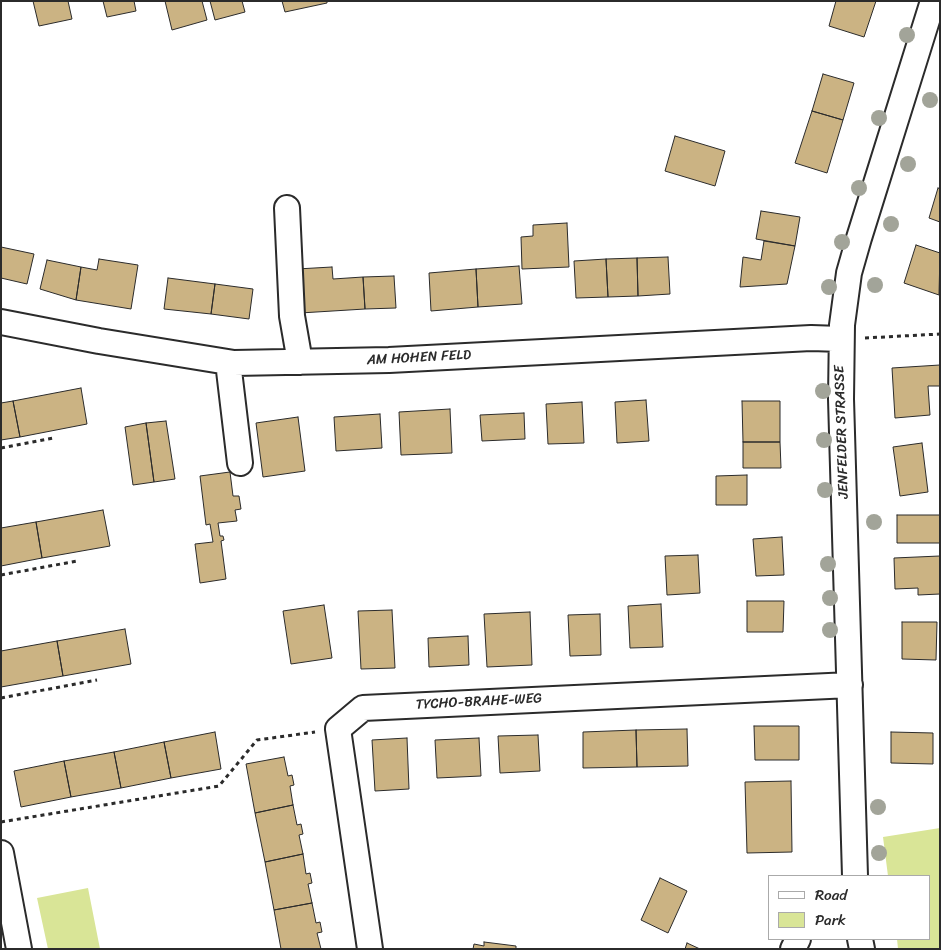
<!DOCTYPE html>
<html>
<head>
<meta charset="utf-8">
<style>
  body { margin:0 }
  #map { position:relative; width:941px; height:950px; overflow:hidden; background:#fff; font-family:Sriracha,sans-serif }
  canvas { display:block }
  .frame { position:absolute; inset:0; border:2px solid #2b2b2b; pointer-events:none }
  .legend { position:absolute; left:768px; top:875px; width:162px; height:65px; box-sizing:border-box; background:#fff; border:1px solid #aaa; margin:0; padding:6px 9px; list-style:none; font-size:15px; color:#2b2b2b }
  .legend li { display:flex; align-items:center; gap:10px; height:25px }
  .legend b { width:25px; border:1px solid #aaa }
</style>
</head>
<body>
<div id="map">
<canvas width="941" height="950"></canvas>
<div class="frame"></div>
<ul class="legend">
<li><b style="height:6px;background:#fff"></b>Road</li>
<li><b style="height:14px;background:#d9e597"></b>Park</li>
</ul>
</div>
<script>
const ctx = document.querySelector('canvas').getContext('2d');
ctx.lineJoin = 'round';
function fillPath(path, color) { ctx.fillStyle = color; ctx.fill(path, 'evenodd'); }
const toPath = rows => new Path2D(rows.map(r => 'M' + r).join(''));
function stroke(path, color, width, dash) { ctx.strokeStyle = color; ctx.lineWidth = width; ctx.lineCap = dash ? 'butt' : 'round'; ctx.setLineDash(dash || []); ctx.stroke(path); }
function drawText(font, color, halo, rows, align = 'center') {
  ctx.font = font + ' Sriracha,sans-serif'; ctx.lineWidth = 4; ctx.setLineDash([]); ctx.textBaseline = 'middle'; ctx.strokeStyle = halo; ctx.fillStyle = color; for (const [text, x, y, turn = 0] of rows) {
    ctx.save(); ctx.translate(x, y); ctx.rotate((+turn || 0) * Math.PI / 180); ctx.textAlign = isNaN(turn) ? turn : align; if (halo) ctx.strokeText(text, 0, 0); ctx.fillText(text, 0, 0); ctx.restore();
  }
}
const green = toPath([
  [940,828,940,949,898,949,897,939,930,939,930,876,888,876,883,837],
  [88,888,100,949,48,949,37,898]
]);
const building = toPath([
  [33,1,68,1,72,19,39,26,33,1],
  [103,1,134,1,136,11,107,17,103,1],
  [165,1,202,1,207,20,172,30,165,1],
  [210,1,242,1,245,12,215,20,210,1],
  [282,1,327,1,327,3,285,12,282,1],
  [836,1,876,1,864,37,829,26,836,1],
  [823,74,854,83,843,120,812,111,823,74],
  [812,111,843,120,827,173,795,163,812,111],
  [675,136,725,151,715,186,665,171,675,136],
  [938,188,940,189,940,222,929,218,938,188],
  [761,211,800,217,795,246,756,239,761,211],
  [567,223,569,267,522,269,521,237,533,236,533,225,567,223],
  [764,241,795,246,787,284,740,287,743,257,761,260,764,241],
  [916,245,940,253,939,295,904,283,916,245],
  [1,247,34,254,27,284,1,278,1,247],
  [668,257,670,294,638,296,637,258,668,257],
  [637,258,638,296,608,297,606,259,637,258],
  [99,259,138,265,131,309,76,300,81,267,97,270,99,259],
  [606,259,608,297,576,298,574,261,606,259],
  [47,260,81,267,76,300,40,289,47,260],
  [519,266,522,304,478,307,476,269,519,266],
  [332,267,333,279,363,277,365,309,300,313,297,269,332,267],
  [476,269,478,307,431,311,429,273,476,269],
  [394,276,396,308,365,309,363,277,394,276],
  [168,278,215,284,211,314,164,309,168,278],
  [215,284,253,289,249,319,211,314,215,284],
  [940,365,940,386,928,386,930,415,895,418,892,368,940,365],
  [81,388,87,424,20,437,13,401,81,388],
  [646,400,649,441,617,443,615,402,646,400],
  [13,401,20,437,1,440,1,403,13,401],
  [742,401,780,401,780,442,743,442,742,401],
  [582,402,584,443,548,444,546,404,582,402],
  [450,409,452,453,401,455,399,412,450,409],
  [524,413,525,439,482,441,480,415,524,413],
  [380,414,382,448,336,451,334,417,380,414],
  [298,417,305,471,263,477,256,423,298,417],
  [166,421,175,479,154,482,146,423,166,421],
  [146,423,154,482,133,485,125,427,146,423],
  [743,442,780,442,781,468,743,468,743,442],
  [922,443,928,492,900,496,893,447,922,443],
  [230,472,233,496,239,496,241,509,235,510,237,521,218,523,220,536,223,536,224,540,221,541,226,579,200,583,195,544,213,542,210,524,206,525,200,476,230,472],
  [747,475,747,505,716,505,716,476,747,475],
  [103,510,110,546,42,558,36,522,103,510],
  [897,515,940,515,940,543,897,543,897,515],
  [36,522,42,558,1,566,1,528,36,522],
  [782,537,784,575,756,576,753,539,782,537],
  [698,555,700,593,667,595,665,556,698,555],
  [940,556,940,594,918,595,918,588,895,589,894,558,940,556],
  [747,601,784,601,783,632,747,632,747,601],
  [661,604,663,647,630,648,628,606,661,604],
  [324,605,332,658,291,664,283,611,324,605],
  [392,610,395,668,361,669,358,611,392,610],
  [530,612,532,665,487,667,484,614,530,612],
  [600,614,601,655,570,656,568,615,600,614],
  [902,622,937,622,936,660,902,659,902,622],
  [125,629,131,664,63,676,57,641,125,629],
  [468,636,469,665,429,667,428,638,468,636],
  [57,641,63,676,1,687,1,651,57,641],
  [754,726,799,726,799,760,755,760,754,726],
  [687,729,688,766,637,767,636,730,687,729],
  [636,730,637,767,583,768,583,732,636,730],
  [215,732,221,769,171,778,164,742,215,732],
  [891,732,933,733,933,764,891,763,891,732],
  [538,735,540,771,500,773,498,736,538,735],
  [407,738,409,789,375,791,372,740,407,738],
  [479,738,481,776,437,778,435,740,479,738],
  [164,742,171,778,121,788,114,752,164,742],
  [114,752,121,788,71,797,64,761,114,752],
  [284,757,288,776,292,775,294,785,290,786,293,805,255,813,246,764,284,757],
  [64,761,71,797,21,807,14,771,64,761],
  [791,781,792,852,747,853,745,782,791,781],
  [293,805,297,825,301,824,303,834,299,835,303,854,265,862,255,813,293,805],
  [303,854,306,874,310,873,312,883,308,884,312,903,274,910,265,862,303,854],
  [660,878,687,891,668,933,641,920,660,878],
  [312,903,316,923,320,922,322,932,317,933,321,949,281,949,274,910,312,903],
  [484,942,516,946,516,949,473,949,474,944,484,946,484,942],
  [687,943,700,949,685,949,687,943]
]);
const path = toPath([
  [865,338,940,334],
  [1,448,53,438],
  [1,575,77,561],
  [1,698,97,680],
  [1,822,219,786,257,740,315,732]
]);
const minor = toPath([
  [287,208,292,316,300,362],
  [1,322,99,341,234,363,389,360,811,338,841,339],
  [228,362,240,463],
  [1,853,19,949],
  [855,876,841,399,842,325,849,273,859,238,933,1],
  [860,939,862,949],
  [370,949,338,729,363,708,850,685],
  [793,949,798,939]
]);
const trees = [
  [907,35],
  [930,100],
  [879,118],
  [908,164],
  [859,188],
  [891,224],
  [842,242],
  [875,285],
  [829,287],
  [823,391],
  [824,440],
  [825,490],
  [874,522],
  [828,564],
  [830,598],
  [830,630],
  [878,807],
  [879,853]
];
const streetNames = [
  ["AM HOHEN FELD",419,358,-3],
  ["JENFELDER STRASSE",842,432,-92],
  ["TYCHO-BRAHE-WEG",479,702,-3]
];
fillPath(green, '#d9e597');
fillPath(building, '#cbb383');
stroke(building, '#2b2b2b', 1);
stroke(minor, '#2b2b2b', 28);
stroke(path, '#2b2b2b', 3, [4, 4]);
stroke(minor, '#fff', 24);
ctx.fillStyle = '#a2a499';
for (const [x, y] of trees) { ctx.beginPath(); ctx.arc(x, y, 8, 0, 2 * Math.PI); ctx.fill(); }
drawText('14px', '#2b2b2b', '#fff', streetNames);
</script>
</body>
</html>
